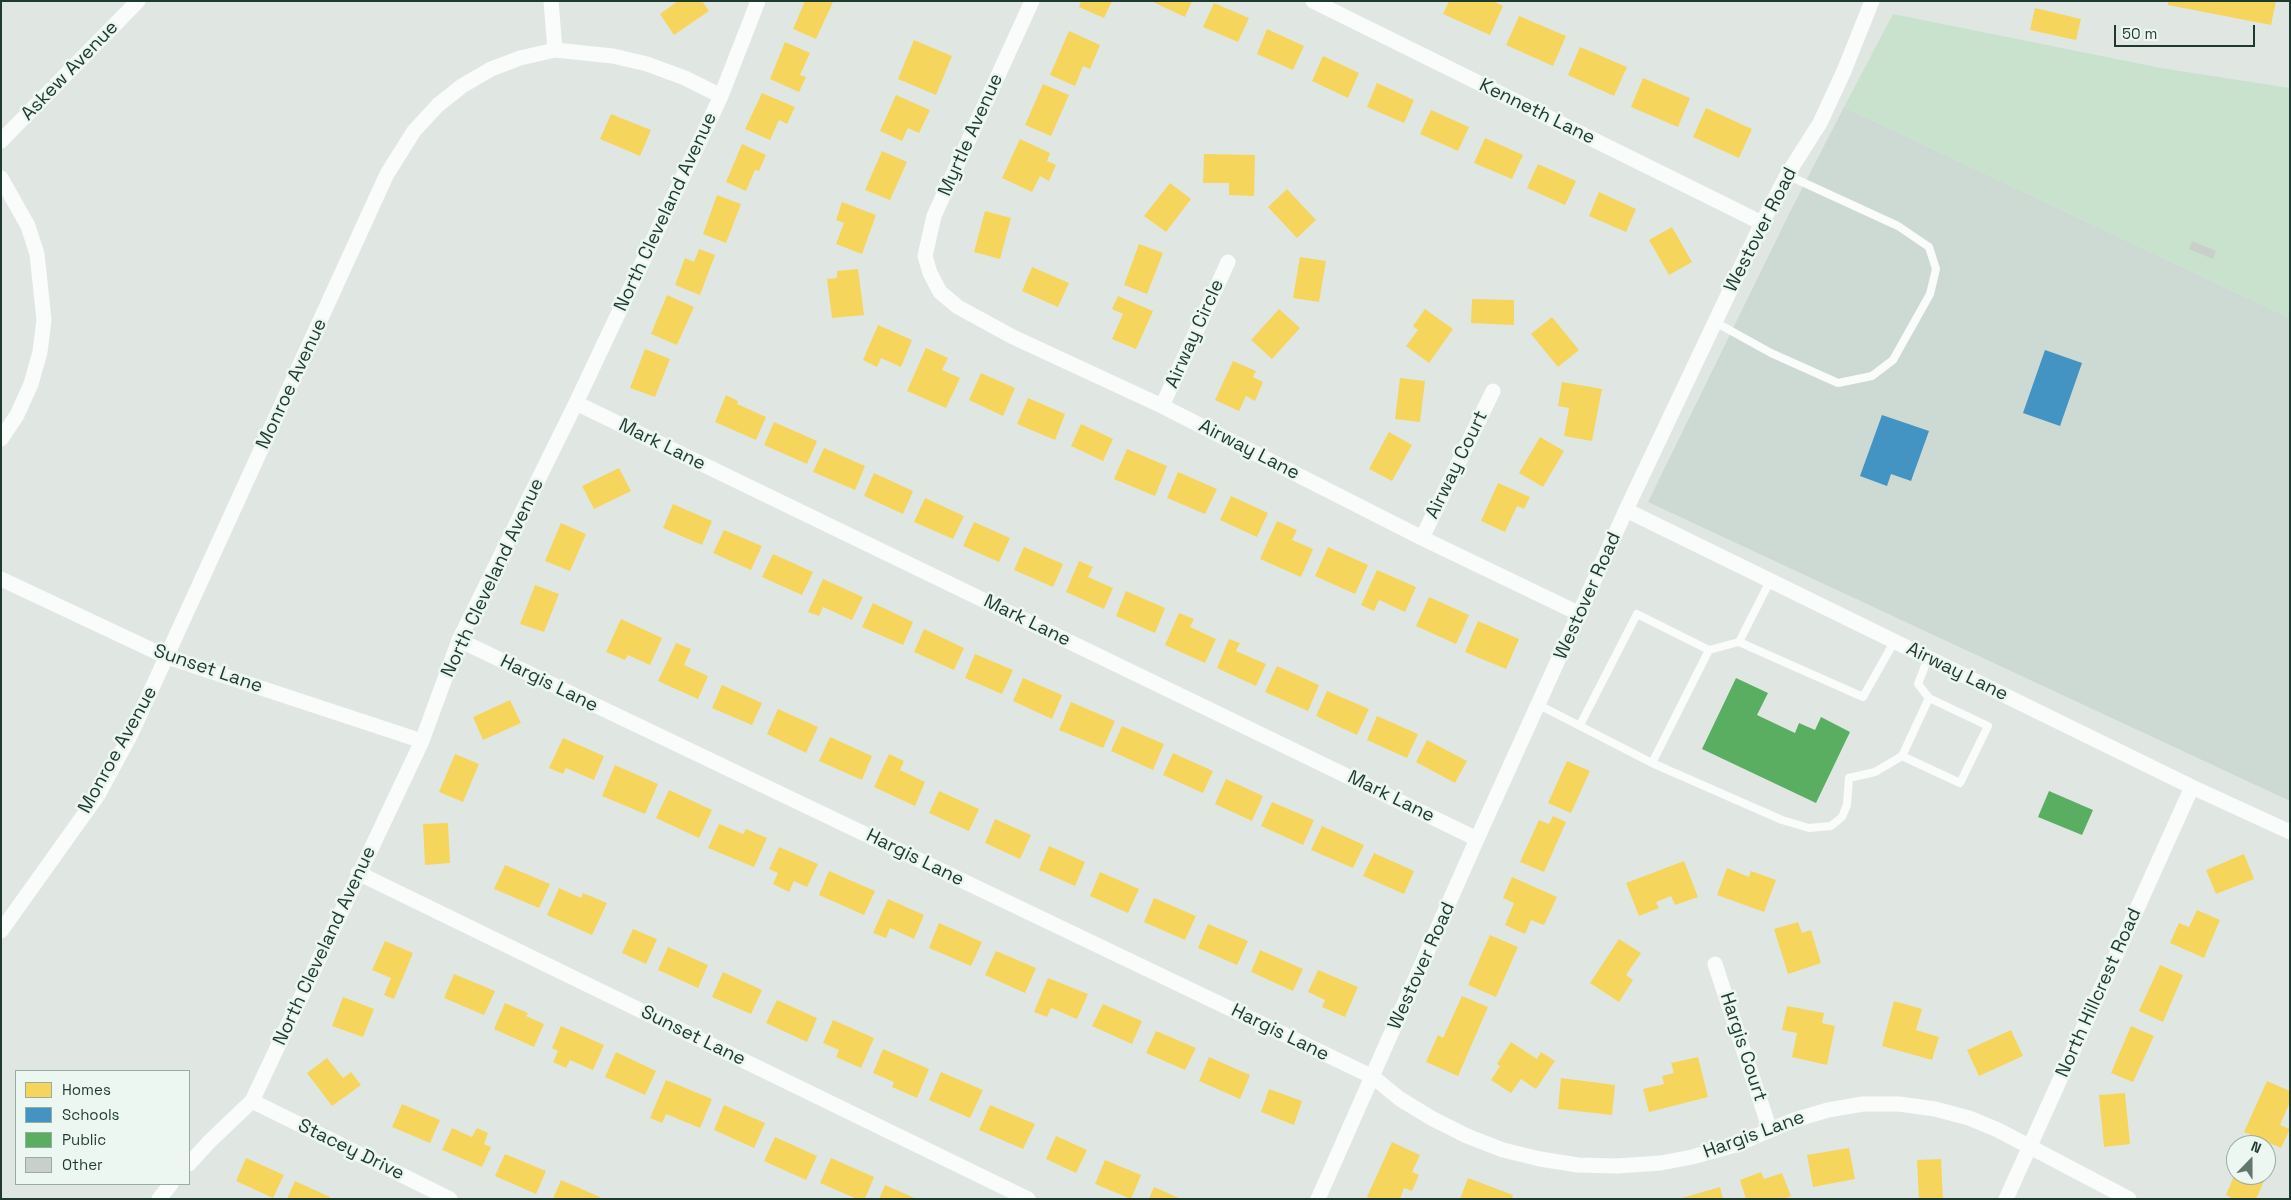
<!DOCTYPE html>
<html>
<head>
<meta charset="utf-8">
<style>
  body { margin:0 }
  #map { position:relative; width:2291px; height:1200px; overflow:hidden; background:#e0e7e3; font-family:"Space Grotesk",sans-serif }
  canvas { display:block }
  .frame { position:absolute; inset:0; border:2px solid #1e3a30; pointer-events:none }
  .legend { position:absolute; left:15px; top:1070px; width:175px; height:115px; box-sizing:border-box; background:#edf7f1; border:1px solid #9aaba4; margin:0; padding:6px 9px; list-style:none; font-size:15px; color:#1e3a30 }
  .legend li { display:flex; align-items:center; gap:10px; height:25px }
  .legend b { width:25px; border:1px solid #9aaba4 }
  .north { position:absolute; left:2226px; top:1135px; width:50px; height:50px; box-sizing:border-box; background:#edf7f1; border:1px solid #9aaba4; border-radius:50%; rotate:22deg; font-size:14px; font-weight:700; line-height:20px; text-align:center; color:#1e3a30 }
  .north::after { content:''; display:block; margin:auto; width:18px; height:22px; background:#62776f; clip-path:polygon(50% 0,100% 100%,50% 72%,0 100%) }
  .scale { position:absolute; left:2114px; top:25px; width:141px; height:22px; box-sizing:border-box; border:2px solid #1e3a30; border-top:0; padding-left:6px; font-size:15px; line-height:18px; white-space:nowrap; color:#1e3a30; -webkit-text-stroke:4px #edf7f1; paint-order:stroke }
</style>
</head>
<body>
<div id="map">
<canvas width="2291" height="1200"></canvas>
<div class="frame"></div>
<ul class="legend">
<li><b style="height:14px;background:#f6d55c"></b>Homes</li>
<li><b style="height:14px;background:#4393c3"></b>Schools</li>
<li><b style="height:14px;background:#5aae61"></b>Public</li>
<li><b style="height:14px;background:#c9d0cc"></b>Other</li>
</ul>
<div class="north">N</div>
<div class="scale">50 m</div>
</div>
<script>
const ctx = document.querySelector('canvas').getContext('2d');
ctx.lineJoin = 'round';
function fillPath(path, color) { ctx.fillStyle = color; ctx.fill(path, 'evenodd'); }
const toPath = rows => new Path2D(rows.map(r => 'M' + r).join(''));
function stroke(path, color, width, dash) { ctx.strokeStyle = color; ctx.lineWidth = width; ctx.lineCap = dash ? 'butt' : 'round'; ctx.setLineDash(dash || []); ctx.stroke(path); }
function drawText(font, color, halo, rows, align = 'center') {
  ctx.font = font + ' "Space Grotesk",sans-serif'; ctx.lineWidth = 5; ctx.setLineDash([]); ctx.textBaseline = 'middle'; ctx.strokeStyle = halo; ctx.fillStyle = color; for (const [text, x, y, turn = 0] of rows) {
    ctx.save(); ctx.translate(x, y); ctx.rotate((+turn || 0) * Math.PI / 180); ctx.textAlign = isNaN(turn) ? turn : align; if (halo) ctx.strokeText(text, 0, 0); ctx.fillText(text, 0, 0); ctx.restore();
  }
}
const built = toPath([
  [1844,107,2290,318,2290,801,1648,502,1789,214]
]);
const green = toPath([
  [1893,14,2161,68,2290,88,2290,318,1844,107]
]);
const homes = toPath([
  [678,1,702,1,709,11,674,35,660,14],
  [805,1,833,2,816,39,793,29],
  [1081,1,1112,1,1104,18,1079,7],
  [1151,1,1192,1,1185,17],
  [1449,1,1493,1,1503,6,1490,35,1443,14],
  [2168,1,2276,1,2271,25,2168,5],
  [1214,3,1249,18,1238,42,1203,27],
  [2035,8,2081,19,2076,40,2030,30],
  [1519,16,1566,36,1553,66,1506,45],
  [1267,29,1304,46,1293,70,1257,54],
  [1069,31,1100,45,1090,69,1083,66,1075,86,1050,75],
  [914,40,952,56,936,95,898,79],
  [785,42,810,53,800,75,806,77,799,92,770,79],
  [1580,47,1627,67,1614,96,1568,75],
  [1323,56,1359,73,1348,98,1312,81],
  [1643,78,1690,98,1678,127,1631,107],
  [1377,83,1414,100,1404,123,1367,107],
  [1043,84,1069,95,1051,136,1025,125],
  [762,93,795,107,787,124,779,120,770,140,745,129],
  [896,95,930,110,919,133,908,128,902,141,880,131],
  [1706,108,1752,129,1739,158,1693,137],
  [1431,110,1469,127,1458,151,1420,134],
  [611,114,651,130,640,156,600,139],
  [1485,138,1523,155,1512,179,1474,163],
  [1020,139,1050,153,1047,161,1056,165,1049,181,1040,176,1032,192,1002,178],
  [742,144,766,155,759,171,755,170,746,191,726,182],
  [882,151,907,162,890,200,865,190],
  [1204,154,1255,155,1254,196,1229,195,1229,183,1203,183],
  [1538,164,1576,181,1565,205,1527,188],
  [1170,183,1191,199,1166,232,1144,216],
  [1287,189,1316,220,1297,238,1268,207],
  [1599,192,1636,209,1626,232,1589,216],
  [717,195,741,204,726,243,703,234],
  [842,202,876,215,862,254,836,244,844,223,836,220],
  [985,211,1011,218,1000,259,974,252],
  [1672,227,1692,262,1669,275,1649,240],
  [1139,244,1163,253,1147,294,1124,285],
  [699,249,715,255,700,295,675,285,685,258,694,262],
  [1300,257,1326,261,1319,302,1293,298],
  [1032,267,1069,283,1058,307,1022,291],
  [858,269,864,315,832,318,827,279,837,278,837,271],
  [667,295,694,307,677,345,651,334],
  [1118,296,1153,311,1136,349,1112,339,1123,314,1112,309],
  [1472,299,1514,300,1514,325,1471,323],
  [1279,309,1300,328,1272,359,1251,340],
  [1425,309,1453,329,1429,363,1406,346,1418,330,1413,326],
  [1552,317,1579,350,1558,367,1531,334],
  [878,325,912,340,901,367,881,358,877,367,863,360],
  [926,348,948,358,942,370,960,378,946,408,907,391],
  [645,349,670,359,655,397,630,388],
  [1233,361,1256,371,1253,377,1263,382,1255,401,1246,396,1239,411,1215,400],
  [981,373,1015,388,1003,416,969,400],
  [1400,378,1425,381,1420,422,1395,419],
  [1562,382,1602,389,1592,441,1564,436,1569,408,1558,406],
  [726,395,738,401,737,404,766,417,756,440,715,422],
  [1028,398,1065,414,1055,440,1017,424],
  [774,422,817,441,807,464,764,445],
  [1081,424,1113,439,1103,461,1071,446],
  [1389,432,1412,445,1392,481,1369,469],
  [1540,437,1564,451,1543,487,1519,473],
  [824,448,865,466,855,490,813,472],
  [1127,449,1167,466,1155,496,1114,479],
  [619,468,631,491,594,509,582,486],
  [1178,472,1217,489,1205,514,1167,498],
  [874,473,913,491,903,514,864,496],
  [1498,483,1530,497,1524,509,1517,506,1505,532,1481,521],
  [1231,496,1268,513,1257,537,1220,520],
  [925,498,964,516,953,539,914,522],
  [673,504,712,521,702,545,663,528],
  [1277,521,1297,530,1292,540,1313,549,1301,577,1260,559],
  [974,522,1010,538,999,562,963,546],
  [561,523,586,534,570,571,545,561],
  [724,530,762,546,751,570,713,553],
  [1024,547,1063,564,1053,587,1014,570],
  [1328,547,1368,565,1355,594,1315,576],
  [773,554,813,572,802,595,762,577],
  [1079,561,1093,567,1088,577,1113,588,1104,609,1066,592],
  [1377,570,1416,587,1405,612,1379,600,1374,611,1361,605],
  [823,579,863,597,852,620,823,607,819,616,808,612],
  [535,585,559,594,544,632,520,624],
  [1126,591,1165,608,1155,633,1116,616],
  [1429,597,1469,615,1456,644,1416,626],
  [873,603,913,622,903,645,862,627],
  [1179,613,1194,619,1190,627,1216,639,1205,663,1165,645],
  [621,619,662,638,650,665,628,655,625,660,606,652],
  [1478,621,1519,639,1506,669,1465,652],
  [924,629,964,648,954,670,914,652],
  [1229,639,1240,643,1236,651,1266,664,1256,686,1217,668],
  [676,643,691,649,684,665,708,676,698,699,658,681],
  [975,654,1013,670,1002,694,965,678],
  [1277,666,1319,685,1308,711,1265,692],
  [1023,678,1062,695,1052,719,1013,701],
  [722,685,762,703,752,725,712,708],
  [1327,691,1369,709,1357,735,1316,716],
  [510,700,521,723,483,740,473,717],
  [1071,702,1115,721,1103,748,1059,730],
  [778,709,818,727,806,753,767,734],
  [1377,716,1418,734,1407,758,1367,740],
  [1122,726,1164,744,1153,770,1111,751],
  [830,737,872,756,862,780,819,761],
  [563,738,604,756,594,780,566,768,563,774,549,768],
  [1427,740,1467,761,1455,783,1416,762],
  [1173,753,1213,771,1203,793,1163,775],
  [455,754,479,764,463,802,439,792],
  [889,754,904,761,900,770,925,782,915,806,874,787],
  [1567,761,1590,771,1571,813,1548,803],
  [615,765,658,784,645,814,602,796],
  [1226,779,1263,796,1252,821,1215,804],
  [669,790,712,810,699,838,656,818],
  [939,791,979,809,969,831,929,813],
  [1272,802,1314,820,1303,845,1261,826],
  [1553,816,1566,822,1544,872,1520,862,1539,820,1549,824],
  [995,819,1031,835,1020,859,985,843],
  [448,823,450,863,425,865,423,824],
  [719,824,743,834,746,829,767,838,754,867,708,848],
  [1322,826,1364,845,1353,868,1311,850],
  [1049,846,1085,862,1075,886,1039,870],
  [779,847,818,864,807,887,794,881,789,892,773,884,778,873,769,869],
  [1374,853,1414,871,1404,894,1363,876],
  [2244,854,2254,879,2216,894,2206,870],
  [1684,861,1698,897,1675,905,1671,896,1656,902,1659,908,1639,916,1626,883],
  [505,865,550,884,539,908,494,889],
  [1727,868,1749,877,1751,871,1776,880,1764,912,1717,895],
  [829,871,875,891,864,915,819,895],
  [1100,872,1139,889,1128,913,1090,896],
  [1512,877,1557,897,1544,925,1531,920,1525,934,1505,925,1514,903,1503,898],
  [559,888,581,898,583,893,607,903,592,935,547,915],
  [1154,898,1196,916,1185,940,1144,922],
  [888,899,924,915,914,939,890,928,886,938,873,933],
  [2197,910,2220,920,2204,958,2170,943,2179,923,2189,927],
  [1798,922,1802,933,1811,930,1821,963,1788,974,1774,929],
  [939,923,982,942,971,966,929,948],
  [1208,924,1248,941,1237,965,1198,948],
  [633,929,657,939,646,964,622,953],
  [1490,935,1518,947,1496,997,1468,985],
  [1619,939,1641,953,1626,975,1633,980,1619,1002,1590,983],
  [385,941,413,953,394,999,384,995,391,978,372,970],
  [668,947,708,965,698,988,658,970],
  [1260,950,1303,969,1293,991,1251,972],
  [996,951,1036,968,1025,993,985,975],
  [2160,965,2183,975,2163,1022,2139,1011],
  [1318,970,1358,987,1345,1017,1322,1007,1325,1000,1308,992],
  [723,972,762,990,751,1014,712,997],
  [454,974,495,991,484,1015,444,998],
  [1048,978,1088,994,1077,1019,1051,1008,1047,1017,1034,1012],
  [1462,996,1488,1007,1458,1076,1426,1062,1438,1035,1443,1038],
  [343,997,374,1009,363,1037,332,1026],
  [777,1000,817,1018,807,1042,766,1023],
  [1894,1001,1922,1009,1916,1030,1939,1037,1932,1060,1882,1046],
  [505,1003,528,1013,526,1016,544,1024,534,1047,494,1029],
  [1103,1004,1142,1021,1132,1044,1092,1026],
  [1787,1006,1824,1013,1822,1023,1835,1026,1827,1065,1792,1057,1797,1033,1782,1030],
  [833,1020,874,1038,861,1068,836,1057,839,1050,823,1043],
  [561,1026,604,1045,593,1070,570,1060,566,1068,553,1062,558,1051,552,1048],
  [2131,1026,2154,1036,2133,1082,2111,1073],
  [2011,1030,2023,1056,1979,1076,1967,1050],
  [1156,1031,1196,1048,1185,1070,1146,1053],
  [1511,1042,1537,1059,1541,1052,1555,1061,1536,1089,1521,1079,1511,1093,1491,1080,1500,1066,1497,1064],
  [883,1049,929,1069,917,1098,892,1087,894,1082,873,1073],
  [616,1052,656,1071,645,1095,605,1077],
  [1209,1057,1250,1075,1240,1099,1199,1081],
  [1698,1057,1708,1097,1649,1112,1643,1089,1664,1084,1662,1076,1674,1073,1671,1063],
  [327,1058,343,1078,351,1072,361,1085,332,1106,307,1073],
  [941,1072,983,1090,970,1118,929,1100],
  [1561,1078,1615,1085,1612,1115,1558,1109],
  [666,1080,712,1099,700,1128,666,1114,662,1123,650,1118],
  [2267,1081,2290,1091,2290,1102,2280,1125,2290,1129,2281,1148,2244,1132],
  [1269,1089,1302,1101,1294,1125,1261,1112],
  [2125,1093,2130,1144,2104,1147,2099,1095],
  [402,1104,440,1120,430,1143,392,1127],
  [724,1105,765,1123,754,1148,714,1130],
  [990,1105,1035,1124,1023,1149,979,1130],
  [452,1128,472,1137,477,1128,488,1133,484,1144,491,1147,482,1167,442,1150],
  [1056,1136,1087,1150,1076,1173,1046,1159],
  [775,1137,817,1156,806,1180,764,1161],
  [1392,1142,1420,1155,1412,1172,1419,1175,1412,1191,1404,1188,1400,1199,1371,1199,1367,1197],
  [1849,1148,1855,1179,1813,1187,1807,1155],
  [505,1154,546,1171,536,1194,495,1176],
  [2266,1155,2274,1159,2256,1199,2233,1199,2226,1195,2236,1171,2236,1175,2266,1175],
  [246,1158,284,1175,273,1198,236,1181],
  [831,1158,874,1177,865,1199,857,1199,820,1183],
  [1941,1159,1943,1199,1919,1199,1917,1160],
  [1105,1160,1141,1175,1131,1199,1095,1184],
  [1761,1172,1764,1179,1782,1173,1791,1196,1784,1199,1746,1199,1740,1180],
  [1468,1178,1513,1195,1512,1199,1460,1199],
  [561,1180,600,1197,599,1199,553,1199],
  [295,1181,330,1197,329,1199,287,1199],
  [885,1185,917,1199,879,1199],
  [1154,1187,1181,1199,1149,1199],
  [1720,1187,1723,1199,1682,1199,1682,1198]
]);
const schools = toPath([
  [2045,350,2082,363,2060,426,2023,413],
  [1882,415,1929,431,1911,481,1891,474,1887,486,1860,476]
]);
const public = toPath([
  [1736,678,1768,693,1757,715,1795,733,1799,723,1815,730,1821,717,1850,732,1816,803,1702,749],
  [2049,791,2093,810,2082,835,2038,817]
]);
const building = toPath([
  [2192,241,2216,251,2213,259,2189,249]
]);
const lane = toPath([
  [1715,322,1771,353,1838,383,1872,376,1893,360,1930,294,1936,269,1929,247,1898,226,1787,175],
  [1739,642,1863,697,1894,642],
  [1928,658,1918,684,1929,698],
  [1539,705,1652,763,1782,820,1809,828,1831,826,1842,817,1847,805,1849,778,1875,772,1902,756,1929,698,1988,726,1960,783,1902,756],
  [1580,725,1637,614,1709,650,1739,642,1770,581],
  [1652,763,1709,650]
]);
const street = toPath([
  [551,1,555,50],
  [1032,1,934,216,925,256,930,273,940,292,958,307,1013,337,1162,406,1422,538,1580,614],
  [1313,1,1762,223],
  [1,141,138,1],
  [1,178,28,226,37,254,44,320,40,352,31,384,17,415,1,439],
  [576,403,1477,839],
  [1162,406,1228,262],
  [1626,510,2192,787,2290,832],
  [1422,538,1493,391],
  [1,579,167,657,422,741],
  [459,640,1373,1077,1400,1099,1433,1119,1467,1136,1503,1150,1540,1159,1578,1165,1616,1166,1661,1163,1692,1157,1735,1145,1794,1120,1828,1110,1863,1104,1899,1104,1935,1109,1969,1118,1998,1130,2129,1199],
  [358,873,1028,1199],
  [1,931,98,795,131,734,387,174,414,131,438,105,462,86,491,69,520,58,555,50,613,56,647,64,685,78,721,96],
  [1715,964,1770,1130],
  [252,1101,450,1199],
  [189,1164,209,1142,252,1101,422,741,459,640,576,403,721,96,758,1],
  [159,1199,171,1184],
  [1318,1199,1477,839,1626,510,1762,223,1787,175,1820,123,1844,71,1872,1],
  [2006,1199,2192,787]
]);
const streetNames = [
  ["Askew Avenue",70,71,-46],
  ["Kenneth Lane",1537,112,26],
  ["Myrtle Avenue",971,135,-66],
  ["North Cleveland Avenue",666,212,-65],
  ["Westover Road",1761,230,-63],
  ["Airway Circle",1195,334,-66],
  ["Monroe Avenue",292,384,-65],
  ["Mark Lane",662,445,26],
  ["Airway Lane",1249,450,27],
  ["Airway Court",1457,465,-64],
  ["North Cleveland Avenue",493,578,-65],
  ["Westover Road",1588,596,-66],
  ["Mark Lane",1027,621,26],
  ["Sunset Lane",208,669,19],
  ["Airway Lane",1957,672,26],
  ["Hargis Lane",549,684,26],
  ["Monroe Avenue",118,750,-61],
  ["Mark Lane",1391,797,26],
  ["Hargis Lane",915,858,26],
  ["North Cleveland Avenue",325,946,-65],
  ["Westover Road",1422,966,-66],
  ["North Hillcrest Road",2099,993,-66],
  ["Hargis Lane",1280,1033,26],
  ["Sunset Lane",693,1036,26],
  ["Hargis Court",1743,1047,72],
  ["Hargis Lane",1754,1135,-20],
  ["Stacey Drive",351,1150,26]
];
fillPath(built, '#cdd9d3');
fillPath(green, '#c8e2cd');
fillPath(homes, '#f6d55c');
fillPath(schools, '#4393c3');
fillPath(public, '#5aae61');
fillPath(building, '#c9d0cc');
stroke(lane, '#fafbfb', 8);
stroke(street, '#fafbfb', 15);
drawText('19px', '#1e3a30', '#edf7f1', streetNames);
</script>
</body>
</html>
